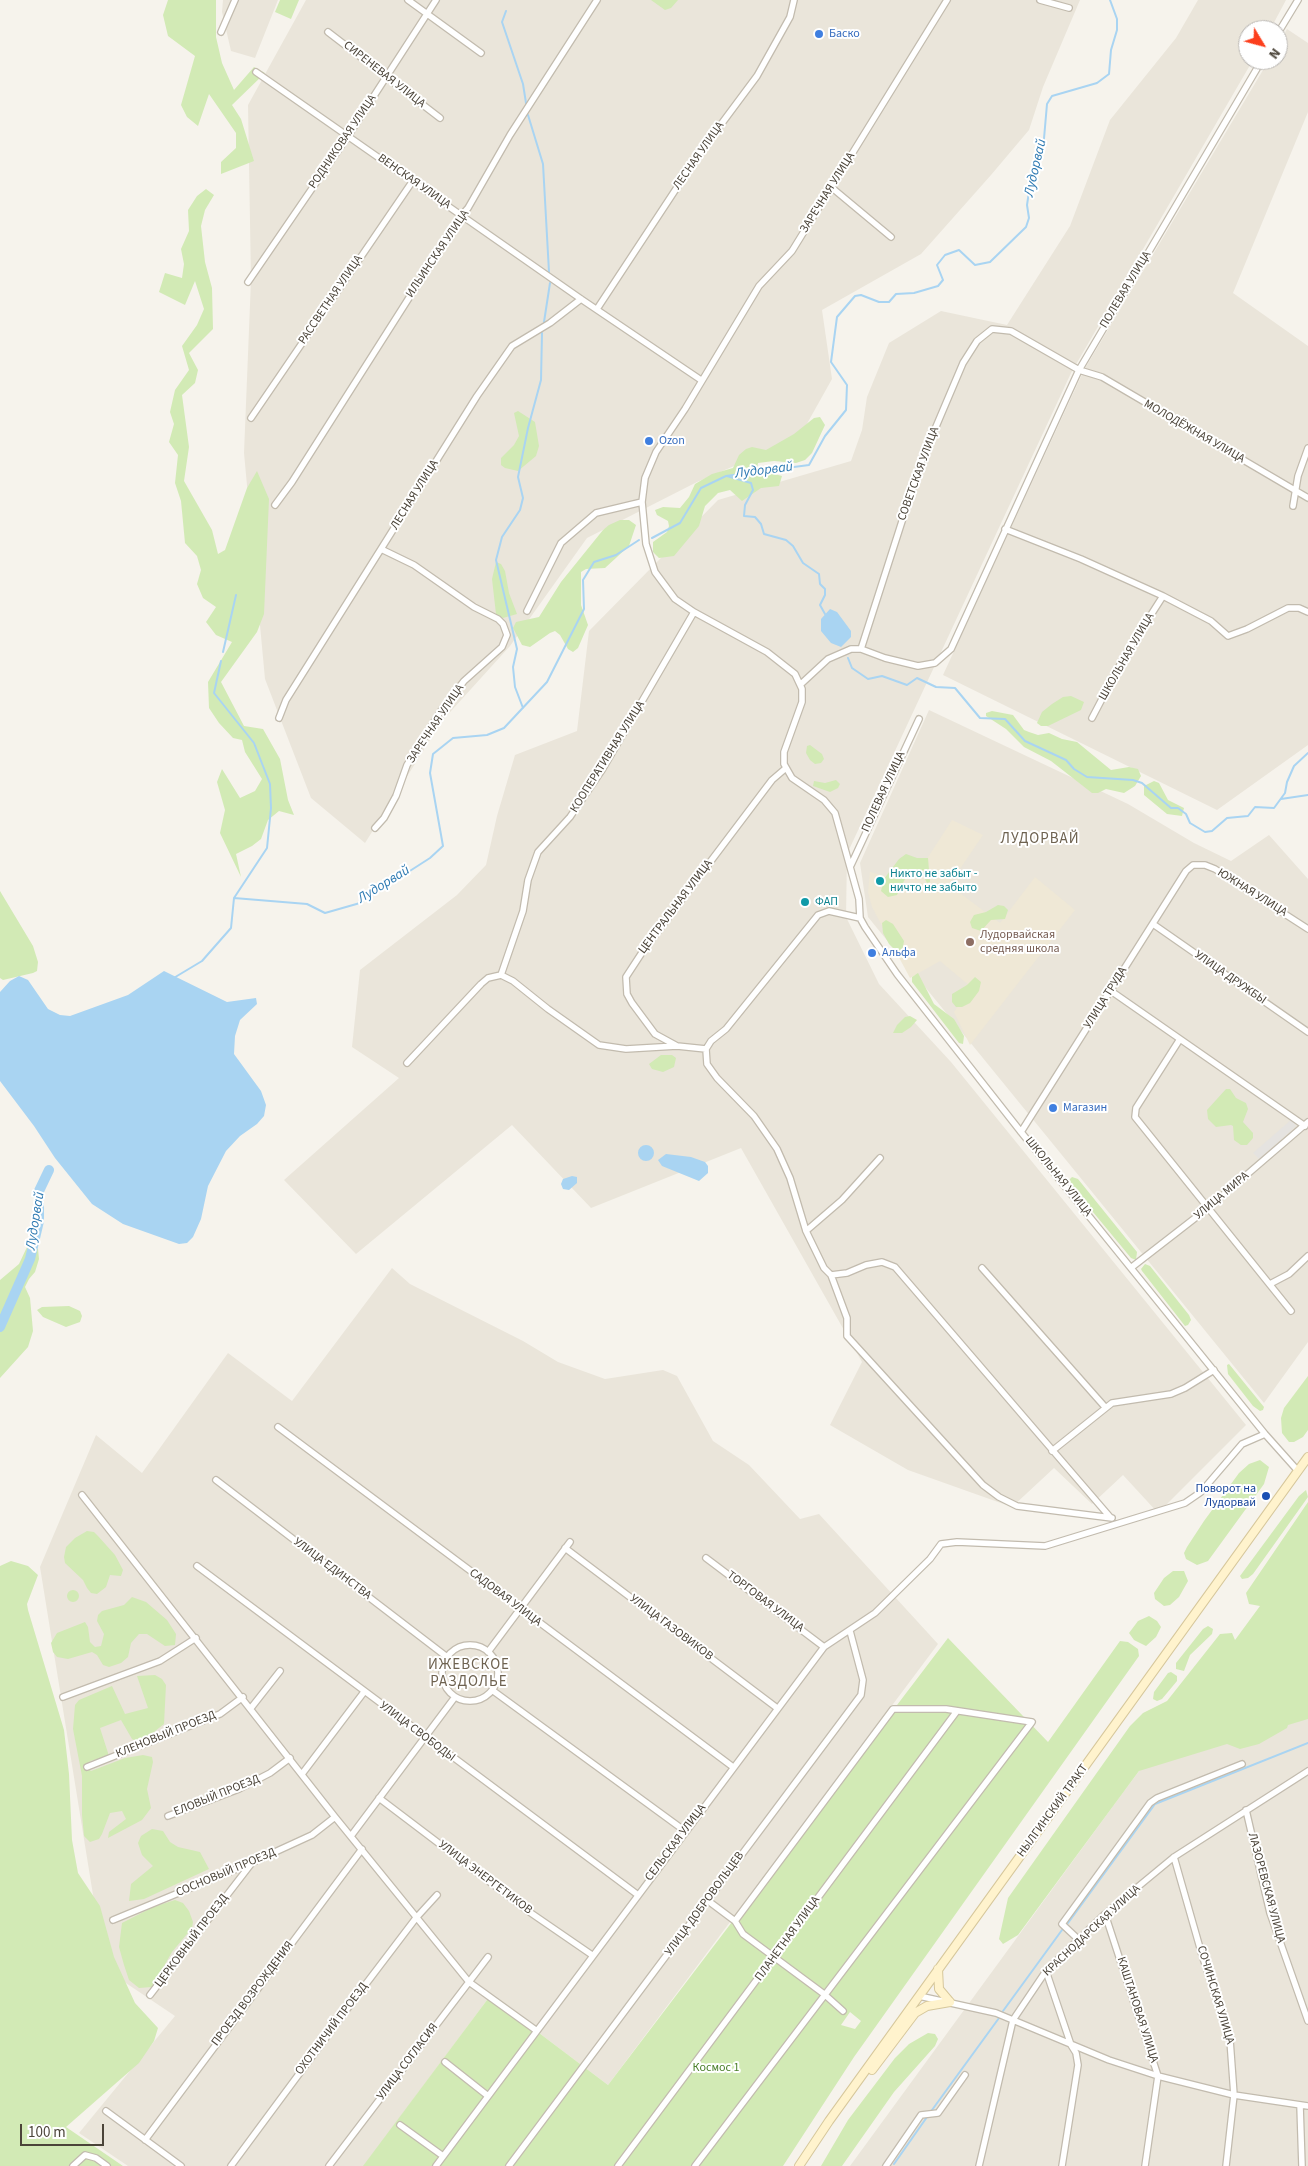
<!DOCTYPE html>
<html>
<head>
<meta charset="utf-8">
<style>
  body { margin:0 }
  #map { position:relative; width:1308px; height:2166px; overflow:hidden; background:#f6f3ec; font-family:"Source Sans 3",sans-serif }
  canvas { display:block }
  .north { position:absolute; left:1238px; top:20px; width:50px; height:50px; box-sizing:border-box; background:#fff; border:1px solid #b7b4b0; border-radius:50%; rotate:127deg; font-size:14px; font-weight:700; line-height:20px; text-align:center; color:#4b4439 }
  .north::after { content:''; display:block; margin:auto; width:18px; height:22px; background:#fc3f1d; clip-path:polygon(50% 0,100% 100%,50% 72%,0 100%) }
  .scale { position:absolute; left:20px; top:2124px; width:84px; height:22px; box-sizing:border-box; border:2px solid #4b4439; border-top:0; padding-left:6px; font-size:15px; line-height:18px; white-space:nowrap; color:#4b4439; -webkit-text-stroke:4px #fff; paint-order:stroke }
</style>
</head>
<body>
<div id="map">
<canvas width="1308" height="2166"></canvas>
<div class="north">N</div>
<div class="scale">100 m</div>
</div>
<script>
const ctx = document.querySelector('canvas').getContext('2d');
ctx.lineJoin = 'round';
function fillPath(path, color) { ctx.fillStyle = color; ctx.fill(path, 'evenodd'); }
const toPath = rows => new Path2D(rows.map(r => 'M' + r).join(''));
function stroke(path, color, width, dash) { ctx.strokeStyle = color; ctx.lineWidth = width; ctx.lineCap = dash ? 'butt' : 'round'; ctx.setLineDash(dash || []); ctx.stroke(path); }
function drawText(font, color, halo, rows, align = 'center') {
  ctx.font = font + ' "Source Sans 3",sans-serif'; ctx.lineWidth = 4; ctx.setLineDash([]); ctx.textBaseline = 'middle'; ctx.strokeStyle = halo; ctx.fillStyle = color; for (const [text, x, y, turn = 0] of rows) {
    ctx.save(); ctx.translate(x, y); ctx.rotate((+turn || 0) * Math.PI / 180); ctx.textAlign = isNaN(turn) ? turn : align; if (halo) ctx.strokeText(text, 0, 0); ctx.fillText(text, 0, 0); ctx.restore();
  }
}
const residential = toPath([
  [223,0,278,0,255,58,231,51,222,12],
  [306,0,1080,0,1043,87,1029,130,991,175,921,254,822,310,832,379,799,438,697,482,587,538,510,646,442,721,365,843,311,798,265,679,244,453,251,280,248,105],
  [1198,0,1286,0,1270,30,1248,30,1248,60,1253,60,1071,373,847,854,846,917,879,984,951,1062,1246,1425,1158,1513,1123,1475,1092,1504,1054,1468,1012,1507,908,1470,830,1425,862,1362,741,1148,591,1208,512,1125,356,1254,284,1180,399,1078,352,1047,360,970,457,895,486,865,497,816,515,755,577,731,589,631,718,500,851,461,862,430,867,397,889,343,941,311,1007,325,1070,226,1110,120,1176,38],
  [1287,29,1308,43,1308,112,1233,293,1308,346,1308,745,1217,810,943,675,1084,370,1269,60,1278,60,1278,45],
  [929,710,1128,804,1194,843,1231,861,1269,835,1308,879,1308,1342,1264,1403,868,917,860,863],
  [392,1268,410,1284,523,1341,558,1362,605,1379,663,1370,677,1376,713,1441,749,1465,800,1519,819,1514,938,1644,608,2085,490,1996,364,2166,128,2166,79,2133,175,2016,105,1969,40,1567,96,1435,142,1473,228,1353,292,1401],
  [1308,1545,1308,2166,850,2166,1119,1798]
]);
const education = toPath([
  [952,820,983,835,949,885,1000,923,1035,877,1075,910,970,1045,954,1012,971,987,940,961,910,978,872,907,868,892,870,872,889,877,921,868]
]);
const green = toPath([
  [168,0,216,0,216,37,222,63,234,90,254,67,265,73,232,105,241,119,254,161,221,174,221,162,236,148,236,133,209,94,198,126,187,117,181,105,195,56,168,36,163,15],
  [280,0,299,0,291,19,275,12],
  [651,0,678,0,671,8,665,10],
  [206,189,214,195,205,210,201,226,205,262,212,288,213,329,189,353,198,370,195,383,182,395,189,447,184,481,212,530,218,554,225,550,247,488,257,471,269,499,264,614,257,632,221,682,244,726,263,729,280,759,288,800,294,815,279,811,268,820,261,839,252,846,236,854,241,877,220,833,225,810,217,782,222,769,240,798,255,791,262,779,245,752,242,740,233,738,219,723,209,708,208,682,232,642,216,635,206,622,216,607,203,598,197,584,201,570,197,556,185,543,181,501,175,483,178,455,169,442,174,424,170,412,175,390,189,370,182,346,197,325,204,309,195,281,185,305,159,292,165,273,182,278,184,264,181,249,189,231,188,210,197,196],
  [518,411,535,422,539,446,536,456,518,471,505,468,501,465,501,458,514,445,519,436,514,413],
  [820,417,825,425,812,453,805,460,796,463,774,461,758,463,757,469,759,470,782,476,779,486,761,488,742,501,730,490,718,493,705,506,699,526,674,556,659,558,653,552,653,542,667,532,669,526,668,521,657,515,655,510,663,507,680,508,689,497,695,484,712,474,733,468,739,455,746,449,752,447,766,450,794,434,814,418],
  [620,520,629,520,636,525,629,546,605,568,586,569,581,572,581,605,588,625,578,648,573,652,568,649,560,635,555,631,550,633,530,647,522,645,513,628,516,622,539,617,561,582,603,530,609,525],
  [496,562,501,564,505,571,509,593,517,614,503,618,496,614,492,579],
  [1071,696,1084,702,1081,710,1048,726,1041,726,1037,723,1042,712,1052,704,1063,697],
  [992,711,1013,715,1024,730,1029,732,1038,735,1049,733,1062,739,1077,742,1111,770,1129,767,1138,769,1141,776,1135,786,1124,793,1106,789,1098,793,1092,793,1051,761,1024,747,1006,729,986,716,986,713],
  [810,745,822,754,824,759,821,763,815,764,810,760,806,753,807,746],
  [836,780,840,784,838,788,830,792,813,786,814,781,825,783],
  [1154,781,1159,783,1168,800,1184,808,1182,816,1167,814,1144,795,1144,786],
  [906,854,917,858,928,858,930,882,927,883,923,875,913,869,905,879,897,895,888,897,881,891,884,879,899,859],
  [0,891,33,946,38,962,37,971,33,973,3,980,0,978],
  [998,905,1004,906,1008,910,1005,919,991,920,981,931,972,928,970,922,974,915,986,912],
  [886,920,893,924,904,941,903,947,899,954,889,944,883,933,882,923],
  [918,973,934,1004,954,1019,964,1036,963,1044,959,1043,912,982,912,977],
  [975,977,981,982,979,991,970,1003,962,1007,956,1007,952,1002,952,994,967,985],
  [910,1016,917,1020,911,1027,902,1033,893,1033,897,1025,905,1017],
  [661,1055,672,1055,676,1058,674,1067,663,1072,652,1069,649,1064],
  [1226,1089,1230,1089,1236,1098,1246,1103,1248,1109,1243,1122,1253,1133,1253,1138,1247,1145,1241,1145,1234,1140,1233,1126,1231,1125,1216,1127,1208,1119,1207,1110],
  [1072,1177,1078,1179,1137,1252,1136,1260,1131,1258,1069,1183,1068,1181],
  [32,1244,38,1249,39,1259,35,1272,29,1279,25,1287,30,1298,33,1331,28,1347,0,1378,0,1280,19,1264,27,1247],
  [1145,1264,1150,1266,1189,1315,1191,1320,1188,1325,1185,1326,1142,1271,1141,1269],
  [69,1306,80,1311,82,1316,80,1322,66,1327,43,1317,37,1310,42,1307],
  [1229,1364,1264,1407,1263,1410,1260,1411,1253,1406,1228,1374,1227,1365],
  [1308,1376,1308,1430,1303,1437,1294,1442,1289,1442,1282,1433,1281,1418,1284,1408],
  [1260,1460,1269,1467,1264,1484,1208,1561,1197,1565,1186,1559,1184,1553,1187,1547,1204,1521,1239,1473,1249,1464],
  [1306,1490,1308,1497,1253,1574,1248,1578,1242,1579,1240,1576,1299,1496],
  [1308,1502,1308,1719,1288,1725,1287,1728,1259,1744,1240,1749,1227,1744,1139,1771,1018,1935,1003,1944,999,1939,1008,1898,1130,1726,1143,1713,1167,1701,1220,1634,1232,1633,1235,1640,1260,1606,1249,1604,1246,1593],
  [87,1531,94,1532,98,1536,115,1555,123,1570,121,1576,110,1575,106,1587,97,1594,91,1593,87,1588,83,1580,65,1563,64,1557,66,1547,75,1538],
  [11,1561,28,1566,38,1575,27,1604,28,1610,64,1730,69,1774,72,1840,78,1873,100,1906,114,1957,135,2003,158,2028,154,2041,139,2063,66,2127,123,2166,0,2166,0,1566],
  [1173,1571,1184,1571,1188,1581,1179,1597,1170,1605,1164,1606,1155,1599,1154,1593,1164,1578],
  '67 1596a6 6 0 1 1 12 0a6 6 0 1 1-12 0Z',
  [132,1597,146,1602,167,1620,176,1634,175,1645,165,1646,147,1634,139,1634,131,1643,128,1657,121,1663,109,1667,103,1665,97,1655,92,1652,68,1659,57,1657,53,1652,51,1643,57,1633,85,1622,88,1627,90,1642,95,1647,101,1646,104,1634,97,1621,98,1615,102,1611,124,1605],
  [1149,1616,1157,1621,1161,1627,1156,1637,1146,1646,1134,1640,1129,1633,1138,1621],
  [1208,1626,1213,1629,1212,1634,1190,1655,1184,1671,1176,1669,1176,1663,1203,1629],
  [948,1638,1048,1742,1120,1641,1128,1642,1138,1649,1139,1656,854,2057,783,2166,363,2166,490,1996,608,2085],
  [850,2012,861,2021,855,2029,841,2025],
  [1171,1672,1177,1676,1177,1681,1162,1699,1157,1701,1153,1699,1154,1692,1168,1673],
  [155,1675,162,1679,166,1685,164,1724,140,1743,132,1739,121,1720,100,1728,109,1756,90,1761,87,1767,91,1771,125,1758,143,1755,152,1757,153,1762,147,1789,151,1808,142,1820,108,1838,109,1832,126,1819,122,1811,110,1813,102,1834,99,1839,90,1842,84,1836,82,1815,82,1776,73,1729,75,1705,79,1700,112,1686,125,1714,148,1708,137,1676],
  [152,1829,163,1831,170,1842,178,1847,200,1852,209,1869,144,1899,129,1901,131,1884,153,1866,142,1855,138,1843,141,1836],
  [175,1900,183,1903,189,1911,193,1922,192,1928,172,1952,152,1987,139,1988,129,1980,124,1965,119,1947,122,1923,153,1907],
  [928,2033,935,2034,938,2039,935,2046,894,2092,842,2166,821,2166,848,2120,895,2058,909,2044]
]);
const parking = toPath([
  [1291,1120,1296,1126,1259,1159,1253,1153]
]);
const water = toPath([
  [830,609,837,612,851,631,851,637,841,647,831,643,821,631,821,619],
  [164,971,227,1002,256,998,257,1004,240,1020,235,1036,234,1054,261,1091,266,1105,264,1116,257,1124,240,1136,226,1151,208,1186,201,1219,193,1237,187,1243,179,1244,123,1224,92,1204,55,1158,34,1126,0,1081,0,992,10,981,19,976,28,980,48,1009,60,1015,70,1016,128,995],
  '638 1153a8 8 0 1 1 16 0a8 8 0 1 1-16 0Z',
  [666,1154,691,1157,705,1162,708,1166,708,1173,699,1181,662,1166,658,1160],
  [572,1176,577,1177,577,1183,569,1190,563,1189,561,1184,563,1179]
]);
const stream = toPath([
  [506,11,502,22,523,84,526,103],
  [528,115,543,164,549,272],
  [544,322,550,283],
  [727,476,751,483,753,490,745,505,744,516,755,517,761,524,764,534,786,540,793,546,803,563,819,574,820,584,825,589,825,595,820,605,825,614],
  [652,538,680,523,701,488,726,476,809,465,825,436,846,410,847,385,831,362,837,317,855,296,861,295,879,302,889,302,896,294,914,293,938,286,943,280,937,265,945,255,959,250,975,265,990,262,1026,227,1029,218,1027,205,1030,185,1043,150,1047,104,1052,96,1097,83,1109,74,1111,50,1117,30,1117,19,1110,0],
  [223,652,236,595],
  [848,658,852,668,868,679,882,676,907,685,917,678,936,687,955,688,980,718,1005,719,1025,741,1066,760,1074,769,1087,777,1133,780,1142,783,1171,808,1178,808,1186,814,1190,823,1205,832,1212,831,1227,818,1248,816,1255,807,1274,808,1285,793,1287,782,1294,766,1308,753],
  [221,661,214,693,254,743,270,784,271,808,267,848,234,898],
  [523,708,515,687,513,667,517,649,496,560,502,537,520,510,523,498,518,477,528,428,541,380,542,333],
  [1281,799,1308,795],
  [172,979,202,961,231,928,234,898,307,904,325,913,360,903,430,858,443,846,430,773,433,754,453,738,487,735,504,728,547,682,584,609,583,580,594,562,616,555,639,540],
  [1068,1923,1155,1804,1308,1743],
  [1003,2011,1062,1930],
  [932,2110,999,2018],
  [894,2164,927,2117]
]);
const river = toPath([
  [0,1327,30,1259,39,1221,39,1191,49,1170]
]);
const street = toPath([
  [408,0,481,53],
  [947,0,792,251,759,286,685,409,656,452,645,478,642,502,646,544,655,572,675,599,694,612,767,652,795,674,802,689,802,702,784,752,784,764,792,778,824,800,835,813,859,899,860,918,865,927,897,974,1021,1132,1265,1434,1298,1471],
  [1040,0,1069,8],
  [221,32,235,0],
  [328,32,440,118],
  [1278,33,1298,0],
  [256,72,581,299,701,380],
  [831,187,891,237],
  [248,282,348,136,436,0],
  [597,309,699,154,757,76,790,17,794,0],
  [251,418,412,182],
  [275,505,292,482,461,216,468,208,510,135,597,0],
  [1293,506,1298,476,1308,448],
  [1005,529,1081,559,1163,596,1211,621,1228,636,1247,629,1288,608,1299,608,1308,612],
  [527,611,561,543,596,513,642,502],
  [861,649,921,462,963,363,977,341,992,329,1011,331,1079,370,1102,377,1308,498],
  [801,684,828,659,851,649,861,649,885,658,918,666,935,663,951,649,1079,370,1262,60],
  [279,718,286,700,381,549,477,396,512,346,550,323,581,299],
  [1092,718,1124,657,1163,596],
  [375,828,384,818,396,796,407,765,442,709,464,681,502,647,507,635,503,624,498,619,474,607,414,565,381,549],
  [851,865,919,719],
  [860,918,829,911,818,915,726,1029,711,1041,706,1049,707,1064,717,1078,754,1116,777,1149,790,1178,806,1231,824,1268,831,1275,847,1273,866,1265,882,1262,895,1267,1110,1517],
  [1153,924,1308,1032],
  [501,975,513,981,548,1009,599,1045,626,1049,677,1046,706,1049],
  [1111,991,1305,1126],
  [1180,1039,1136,1108,1135,1117,1291,1311],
  [677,1046,655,1034,632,1003,627,994,626,977,643,951,772,780,786,768],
  [407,1063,481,984,488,978,501,975,523,911,528,880,538,852,570,817,602,770,694,612],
  [1021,1132,1186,871,1193,865,1205,865,1215,869,1308,929],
  [806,1231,842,1200,880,1158],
  [1132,1267,1208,1208,1308,1122],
  [982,1268,1105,1407],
  [831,1275,847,1318,847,1336,983,1485,999,1497,1017,1506,1112,1518],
  [1270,1284,1289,1274,1308,1256],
  [278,1427,733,1767],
  [1052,1451,1112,1403,1171,1394,1185,1388,1214,1370],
  [216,1480,447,1657],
  [82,1495,335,1817,469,1982,537,2031],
  [565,1548,777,1708],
  [706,1558,824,1647],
  [197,1566,638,1895],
  '442 1673a28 28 0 1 1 56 0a28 28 0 1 1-56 0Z',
  [488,1652,570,1542],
  [492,1690,685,1831],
  [63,1697,160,1661,196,1638],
  [251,1708,280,1671],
  [87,1767,220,1714,243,1697],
  [302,1774,364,1692],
  [379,1798,528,1911,592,1955],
  [1246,1810,1270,1913,1308,2021],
  [168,1816,239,1789,270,1773,290,1758],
  [351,1836,455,1697],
  [1174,1857,1202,1955,1230,2040,1234,2095,1226,2166],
  [707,1900,735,1921,743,1934,824,1994,843,2011],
  [1105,1914,1158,2076,1145,2166],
  [113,1920,251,1863,312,1835,335,1817],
  [1079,1940,1062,1924,1150,1803,1157,1798,1242,1764],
  [1046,1971,1071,2045,1076,2053,1078,2065,1062,2166],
  [150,1995,251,1864],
  [919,1996,996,2013,1109,2060,1158,2076,1234,2095,1308,2106],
  [445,2062,488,2096],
  [1300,2105,1302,2166],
  [106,2111,181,2166],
  [400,2125,443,2156],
  [145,2140,362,1849],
  [73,2166,85,2155,96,2158,107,2166],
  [231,2166,356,1997,416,1918,437,1895],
  [329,2166,488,1957],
  [436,2166,824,1647,875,1613,930,1559,941,1544,957,1542,1045,1546,1185,1503,1201,1492,1242,1444,1265,1434],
  [509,2166,861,1695,863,1680,850,1631],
  [618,2166,957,1711],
  [695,2166,1032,1722,946,1709,893,1709,735,1921],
  [886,2166,921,2115,938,2113,965,2075],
  [979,2166,1013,2020,1046,1971,1105,1914,1174,1857,1308,1771]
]);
const secondary = toPath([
  [938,1969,939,1989,950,2002],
  [872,2070,915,2013,927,2006,950,2002],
  [799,2166,829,2121,1308,1457]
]);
const markers = [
  [819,34,5,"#3f7fe0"],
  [649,441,5,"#3f7fe0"],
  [880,881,5,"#0f9aa8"],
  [805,902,5,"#0f9aa8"],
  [970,942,5,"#8d6e63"],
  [872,953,5,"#3f7fe0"],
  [1053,1108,5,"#3f7fe0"],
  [1266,1496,5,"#1a4fb4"]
];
const shopNames = [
  ["Баско",829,34],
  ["Ozon",659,441],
  ["Альфа",882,953],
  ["Магазин",1063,1108]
];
const streetNames = [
  ["СИРЕНЕВАЯ УЛИЦА",384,75,38],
  ["РОДНИКОВАЯ УЛИЦА",343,142,-56],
  ["ЛЕСНАЯ УЛИЦА",699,156,-55],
  ["ВЕНСКАЯ УЛИЦА",414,182,35],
  ["ЗАРЕЧНАЯ УЛИЦА",828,193,-58],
  ["ИЛЬИНСКАЯ УЛИЦА",438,254,-56],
  ["ПОЛЕВАЯ УЛИЦА",1126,290,-59],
  ["РАССВЕТНАЯ УЛИЦА",331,300,-56],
  ["МОЛОДЁЖНАЯ УЛИЦА",1194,432,30],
  ["СОВЕТСКАЯ УЛИЦА",919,474,-70],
  ["ЛЕСНАЯ УЛИЦА",415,495,-58],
  ["ШКОЛЬНАЯ УЛИЦА",1127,657,-60],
  ["ЗАРЕЧНАЯ УЛИЦА",436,724,-56],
  ["КООПЕРАТИВНАЯ УЛИЦА",608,757,-58],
  ["ПОЛЕВАЯ УЛИЦА",884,792,-65],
  ["ЮЖНАЯ УЛИЦА",1252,893,32],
  ["ЦЕНТРАЛЬНАЯ УЛИЦА",676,907,-53],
  ["УЛИЦА ДРУЖБЫ",1230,978,35],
  ["УЛИЦА ТРУДА",1106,998,-58],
  ["ШКОЛЬНАЯ УЛИЦА",1058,1177,51],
  ["УЛИЦА МИРА",1222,1196,-40],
  ["УЛИЦА ЕДИНСТВА",332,1569,37],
  ["САДОВАЯ УЛИЦА",505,1598,37],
  ["ТОРГОВАЯ УЛИЦА",765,1602,37],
  ["УЛИЦА ГАЗОВИКОВ",671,1628,37],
  ["УЛИЦА СВОБОДЫ",417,1732,37],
  ["КЛЕНОВЫЙ ПРОЕЗД",166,1735,-22],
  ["ЕЛОВЫЙ ПРОЕЗД",217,1796,-22],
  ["НЫЛГИНСКИЙ ТРАКТ",1053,1811,-54],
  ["СЕЛЬСКАЯ УЛИЦА",676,1843,-53],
  ["СОСНОВЫЙ ПРОЕЗД",226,1873,-23],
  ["УЛИЦА ЭНЕРГЕТИКОВ",485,1878,37],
  ["ЛАЗОРЕВСКАЯ УЛИЦА",1266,1888,75],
  ["УЛИЦА ДОБРОВОЛЬЦЕВ",705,1904,-54],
  ["КРАСНОДАРСКАЯ УЛИЦА",1092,1931,-43],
  ["ПЛАНЕТНАЯ УЛИЦА",788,1939,-54],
  ["ЦЕРКОВНЫЙ ПРОЕЗД",192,1941,-53],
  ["ПРОЕЗД ВОЗРОЖДЕНИЯ",253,1994,-53],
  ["СОЧИНСКАЯ УЛИЦА",1215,1995,73],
  ["КАШТАНОВАЯ УЛИЦА",1137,2010,72],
  ["ОХОТНИЧИЙ ПРОЕЗД",332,2029,-53],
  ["УЛИЦА СОГЛАСИЯ",408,2062,-53]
];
const cultureNames = [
  ["Никто не забыт -",890,874],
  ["ничто не забыто",890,888],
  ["ФАП",815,902]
];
const educationNames = [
  ["Лудорвайская",980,935],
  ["средняя школа",980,949]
];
const transitNames = [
  ["Поворот на",1256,1489],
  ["Лудорвай",1256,1503]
];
const parkNames = [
  ["Космос 1",716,2068]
];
const waterNames = [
  ["Лудорвай",1036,168,-77],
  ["Лудорвай",764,471,-7],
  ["Лудорвай",384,885,-32],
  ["Лудорвай",36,1221,-81]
];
const quarterNames = [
  ["ЛУДОРВАЙ",1040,840],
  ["ИЖЕВСКОЕ",469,1666],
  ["РАЗДОЛЬЕ",469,1683]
];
fillPath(residential, '#eae5da');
fillPath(education, '#efe8d6');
fillPath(green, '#d2eab5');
fillPath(parking, '#e5e3e0');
fillPath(water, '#a9d4f2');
stroke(stream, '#a9d4f2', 2);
stroke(river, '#a9d4f2', 10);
stroke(street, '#c2bbae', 8);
stroke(secondary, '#d6c79b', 10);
stroke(street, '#fff', 5.5);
stroke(secondary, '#fff3cd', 8);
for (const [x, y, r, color] of markers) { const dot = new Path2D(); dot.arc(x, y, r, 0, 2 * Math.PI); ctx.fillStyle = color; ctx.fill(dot); stroke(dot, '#fff', 2); }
drawText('12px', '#366cbe', '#fff', shopNames, 'left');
drawText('12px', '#4b4439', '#fff', streetNames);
drawText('12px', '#0d838f', '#fff', cultureNames, 'left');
drawText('12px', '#785e54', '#fff', educationNames, 'left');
drawText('12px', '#164399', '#fff', transitNames, 'right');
drawText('12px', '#4a7f2a', '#fff', parkNames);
drawText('italic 14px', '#2e7ab2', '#fff', waterNames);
ctx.letterSpacing = '1px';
drawText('15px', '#6e6250', '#fff', quarterNames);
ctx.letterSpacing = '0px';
</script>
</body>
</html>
